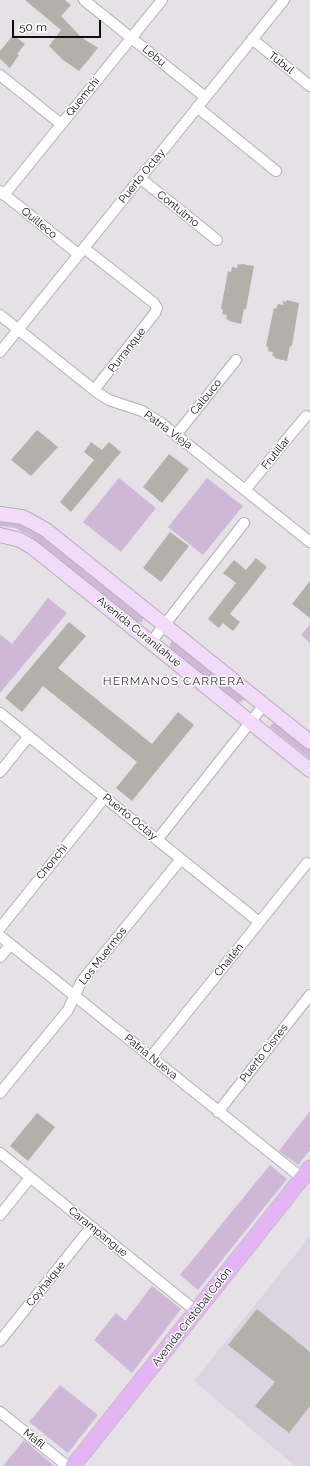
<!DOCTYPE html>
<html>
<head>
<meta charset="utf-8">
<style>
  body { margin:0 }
  #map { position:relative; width:310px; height:1466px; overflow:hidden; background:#e5e1e7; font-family:Raleway,sans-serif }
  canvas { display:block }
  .scale { position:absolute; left:12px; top:20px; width:89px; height:18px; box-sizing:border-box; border:2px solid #0e0d0f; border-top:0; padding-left:5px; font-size:12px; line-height:14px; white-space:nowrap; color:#0e0d0f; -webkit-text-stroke:3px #fff; paint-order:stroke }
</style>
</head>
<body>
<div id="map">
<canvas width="310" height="1466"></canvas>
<div class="scale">50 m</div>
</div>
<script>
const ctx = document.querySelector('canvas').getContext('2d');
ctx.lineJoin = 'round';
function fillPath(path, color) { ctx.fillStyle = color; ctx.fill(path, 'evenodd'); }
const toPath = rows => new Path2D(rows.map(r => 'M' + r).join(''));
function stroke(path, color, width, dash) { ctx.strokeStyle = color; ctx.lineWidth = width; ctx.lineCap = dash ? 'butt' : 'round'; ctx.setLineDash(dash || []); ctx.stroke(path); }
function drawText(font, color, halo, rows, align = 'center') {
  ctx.font = font + ' Raleway,sans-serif'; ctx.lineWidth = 3; ctx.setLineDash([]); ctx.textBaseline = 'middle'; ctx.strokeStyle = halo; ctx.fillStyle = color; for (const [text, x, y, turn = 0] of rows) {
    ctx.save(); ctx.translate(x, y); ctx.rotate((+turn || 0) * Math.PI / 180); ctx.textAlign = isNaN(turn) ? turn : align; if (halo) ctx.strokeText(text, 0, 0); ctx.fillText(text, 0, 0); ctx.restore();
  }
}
const built = toPath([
  [310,1236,310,1466,295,1466,194,1381]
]);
const green = toPath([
  [119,478,156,508,121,552,83,522],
  [207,478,243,506,203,555,168,527],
  [0,520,23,524,35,531,143,617,142,622,137,622,29,535,15,528,0,526],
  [48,598,67,613,0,693,0,634,12,644],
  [310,624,310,643,301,635],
  [172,641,176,642,242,695,244,699,241,702,236,702,170,649,170,643],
  [277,723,310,750,310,759,272,729,270,726,272,724],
  [310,1111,310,1150,298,1165,279,1151],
  [270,1165,287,1179,198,1290,180,1275],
  [152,1286,181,1309,132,1373,94,1340,116,1313,125,1321],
  [60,1385,98,1415,68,1453,29,1422],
  [24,1440,53,1465,53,1466,3,1466]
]);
const building = toPath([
  [25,0,65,0,71,5,61,16,81,37,98,48,79,71,63,60,49,46,61,30],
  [13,35,25,44,17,54,19,55,10,68,0,59,0,51],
  [238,264,241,265,241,264,254,266,246,309,244,309,241,324,229,321,229,320,226,319,227,315,222,314,223,310,221,309,228,271,231,272,232,267,237,268],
  [287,300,299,303,292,346,290,346,287,361,274,358,275,356,272,356,273,352,268,351,268,347,266,346,274,308,276,309,278,304,283,305,283,301,286,302],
  [37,430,58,447,31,476,11,460],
  [91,442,102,450,109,442,121,452,71,512,60,502,94,460,84,452],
  [169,454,189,469,162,503,143,487],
  [170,532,189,546,161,582,143,568],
  [256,558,267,567,230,614,240,622,233,631,223,623,219,628,208,619,236,583,223,573,234,560,246,570],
  [310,581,310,618,292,604],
  [69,622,86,636,58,668,152,744,178,712,194,725,132,801,116,788,137,762,43,686,22,712,5,698],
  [37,1113,55,1127,28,1161,10,1146],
  [257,1309,310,1352,310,1406,289,1433,255,1406,275,1382,228,1345]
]);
const minor = toPath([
  [84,0,205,97],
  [252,39,310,86],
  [0,75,61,124],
  [197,107,276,171],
  [140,178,217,240],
  [0,191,78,254],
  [4,195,162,0],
  [84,248,154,303,157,308,155,313,94,390],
  [0,315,98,393,109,400,142,411,161,423,310,542],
  [0,352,284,0],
  [176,435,236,360],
  [245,490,306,416],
  [151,642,244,523],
  [0,713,259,922],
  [0,772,29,736],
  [157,840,264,705],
  [0,928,105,797],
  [0,936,302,1178],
  [0,957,10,945],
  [151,1057,307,863],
  [0,1093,68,1010,81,982,181,859],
  [218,1112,310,995],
  [0,1153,196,1311],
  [0,1215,30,1178],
  [0,1341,91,1227],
  [0,1412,67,1466]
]);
const secondary = toPath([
  [0,514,22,517,30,521,46,530,310,742],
  [0,535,20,540,32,547,310,770]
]);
const primary = toPath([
  [73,1466,310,1168]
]);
const streetNames = [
  ["Lebu",154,56,39],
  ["Tubul",281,63,38],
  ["Quemchi",83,97,-51],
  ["Puerto Octay",142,176,-51],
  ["Contulmo",178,209,39],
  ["Quilleco",39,223,39],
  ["Purranque",127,350,-52],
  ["Calbuco",206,397,-51],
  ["Patria Vieja",168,430,36],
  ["Frutillar",276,453,-51],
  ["Avenida Curanilahue",139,632,39],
  ["Puerto Octay",130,817,39],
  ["Chonchi",52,862,-51],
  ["Los Muermos",103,956,-52],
  ["Chaitén",229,960,-51],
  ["Puerto Cisnes",264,1053,-52],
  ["Patria Nueva",151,1057,39],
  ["Carampangue",98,1232,39],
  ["Coyhaique",46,1284,-51],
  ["Avenida Cristóbal Colón",192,1317,-52],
  ["Máfil",34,1439,39]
];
const neighbourhoodNames = [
  ["HERMANOS CARRERA",174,681]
];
fillPath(built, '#ddd4e1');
fillPath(green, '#cfb7d7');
fillPath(building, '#b3b0a9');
stroke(minor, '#b4b0b6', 12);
stroke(secondary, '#b4b0b6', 16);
stroke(primary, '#c0c0c1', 17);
stroke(minor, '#fff', 10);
stroke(secondary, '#f2dafa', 14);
stroke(primary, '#e5b4f5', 15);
drawText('11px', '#0e0d0f', '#fff', streetNames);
ctx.letterSpacing = '1px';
drawText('12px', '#3a363b', '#fff', neighbourhoodNames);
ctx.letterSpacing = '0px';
</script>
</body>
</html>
